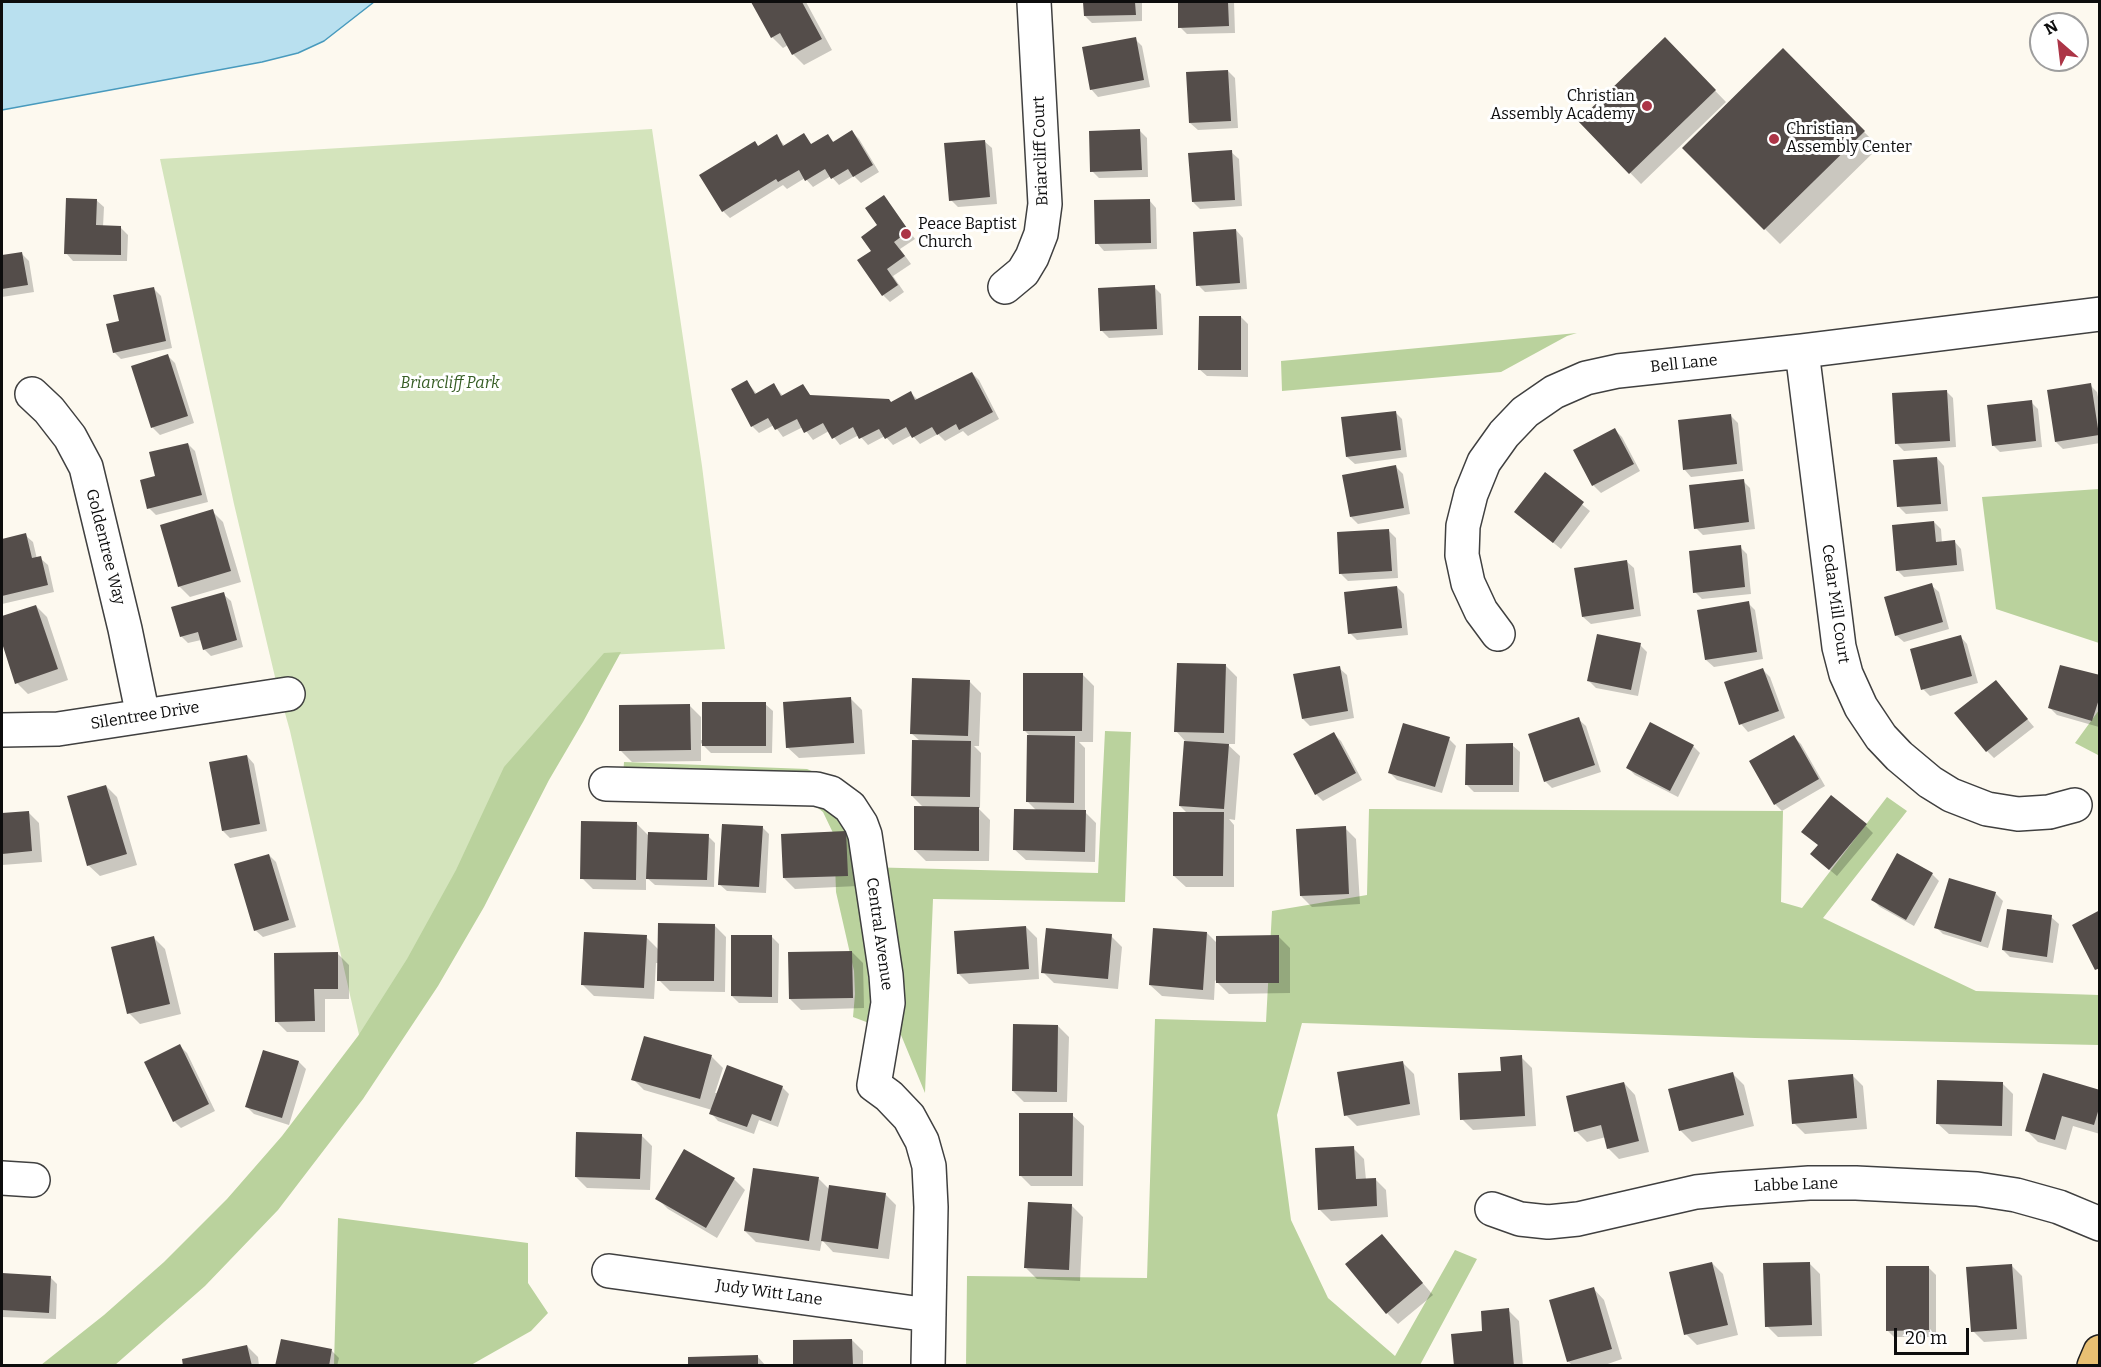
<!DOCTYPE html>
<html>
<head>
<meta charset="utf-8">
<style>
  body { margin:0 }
  #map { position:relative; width:2101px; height:1367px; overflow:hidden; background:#fdf9ef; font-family:Bitter,serif }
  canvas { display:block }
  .frame { position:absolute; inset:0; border:3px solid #0d0d0d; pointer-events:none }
  .north { position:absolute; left:2029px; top:12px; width:60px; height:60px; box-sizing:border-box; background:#fff; border:2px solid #9e9e9e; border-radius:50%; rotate:332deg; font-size:16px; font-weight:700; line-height:24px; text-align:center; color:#0d0d0d }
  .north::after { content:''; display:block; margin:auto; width:21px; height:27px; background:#ac3547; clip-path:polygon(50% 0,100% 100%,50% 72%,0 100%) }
  .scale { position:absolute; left:1894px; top:1328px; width:75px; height:27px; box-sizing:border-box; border:3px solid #0d0d0d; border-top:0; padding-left:8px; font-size:18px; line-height:21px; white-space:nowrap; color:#0d0d0d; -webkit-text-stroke:4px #fff; paint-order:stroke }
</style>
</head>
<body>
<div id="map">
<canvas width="2101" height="1367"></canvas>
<div class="frame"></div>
<div class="north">N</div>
<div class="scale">20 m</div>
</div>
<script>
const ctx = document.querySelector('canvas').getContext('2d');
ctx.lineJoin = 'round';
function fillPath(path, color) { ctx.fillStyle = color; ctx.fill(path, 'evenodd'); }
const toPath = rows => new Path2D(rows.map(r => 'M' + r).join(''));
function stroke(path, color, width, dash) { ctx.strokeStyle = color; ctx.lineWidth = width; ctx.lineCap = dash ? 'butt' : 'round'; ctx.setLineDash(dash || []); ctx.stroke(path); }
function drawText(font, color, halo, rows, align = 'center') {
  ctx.font = font + ' Bitter,serif'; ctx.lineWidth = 6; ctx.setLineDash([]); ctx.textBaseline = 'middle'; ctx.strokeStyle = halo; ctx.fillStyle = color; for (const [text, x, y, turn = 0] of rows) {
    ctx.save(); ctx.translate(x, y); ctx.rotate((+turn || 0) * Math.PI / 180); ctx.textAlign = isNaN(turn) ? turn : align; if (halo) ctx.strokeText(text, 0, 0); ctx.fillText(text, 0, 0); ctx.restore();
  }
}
const green = toPath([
  [652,129,702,466,725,649,607,655,443,903,360,1039,290,731,275,677,234,504,160,159]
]);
const forest = toPath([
  [1577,333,1567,336,1501,372,1282,391,1281,361],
  [2099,489,2099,643,1996,609,1982,497],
  [621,652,583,722,549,780,484,907,438,986,363,1099,278,1210,205,1286,115,1365,41,1365,104,1315,164,1262,227,1199,282,1136,358,1036,407,959,456,870,504,767,604,653],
  [2099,710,2099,753,2098,755,2075,743],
  [1105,731,1131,732,1125,902,933,899,925,1093,901,1035,853,1017,855,994,854,971,836,892,834,835,823,812,809,801,622,790,624,762,807,769,828,778,863,867,1098,873],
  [1887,797,1907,811,1823,918,1976,991,2099,995,2099,1045,1755,1038,1302,1023,1277,1115,1291,1220,1328,1298,1395,1356,1455,1250,1477,1259,1420,1365,966,1366,967,1276,1147,1278,1155,1019,1266,1022,1272,911,1367,895,1369,809,1783,811,1781,902,1802,908],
  [338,1218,528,1243,528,1283,548,1313,531,1331,471,1365,334,1365]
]);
const water = toPath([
  [2,2,374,2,324,41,298,53,262,62,2,110,2,2]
]);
const shadow = toPath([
  [753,2,806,2,832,50,804,65,793,54,788,45,783,48,772,37],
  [1085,2,1142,2,1142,21,1092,23,1085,16],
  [1179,2,1234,2,1235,33,1187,34,1180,27],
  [1135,39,1142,46,1150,87,1098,97,1091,89],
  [1665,39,1726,102,1641,184,1580,121],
  [1783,50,1879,147,1780,244,1684,148],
  [1228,71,1235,78,1238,128,1198,130,1190,123],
  [1140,131,1147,138,1148,177,1099,178,1092,171],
  [852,132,859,139,879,172,861,183,854,176,839,185,831,176,813,187,805,178,787,189,783,185,730,218,723,211,759,147,776,136,785,146,803,135,812,145,827,136,835,143],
  [984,141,992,148,997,204,958,207,951,200],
  [1231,152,1239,159,1242,206,1200,209,1193,202],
  [884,197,915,239,900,249,911,264,893,276,904,292,890,302,883,295,873,251],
  [96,200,104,207,103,227,121,228,128,235,127,261,73,261,66,253],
  [1149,200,1156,208,1157,249,1104,251,1097,243],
  [1236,230,1243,238,1247,289,1205,292,1198,285],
  [22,254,29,261,34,292,2,297,2,257],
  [1154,287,1161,294,1163,335,1109,338,1102,331],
  [153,288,161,296,172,348,121,359,114,352,120,322],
  [1241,317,1248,324,1248,377,1207,376,1199,369],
  [168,356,175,363,194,423,160,435,153,428,133,367],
  [972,373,979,380,999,419,968,436,963,431,945,441,938,434,920,444,912,435,893,445,885,436,868,445,859,435,840,445,829,431,813,440,803,427,783,437,774,425,759,433,752,426,747,382,757,394,774,385,783,396,803,386,812,397,892,403,911,393,918,400],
  [2090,385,2097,392,2100,407,2100,443,2063,449,2056,442],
  [1946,391,1953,398,1956,447,1904,451,1897,444],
  [2031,402,2038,409,2042,447,2000,452,1993,445],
  [1395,412,1402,419,1407,457,1355,464,1347,457],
  [1731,416,1738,423,1743,471,1691,477,1684,469],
  [1615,430,1622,437,1640,471,1601,493,1593,485,1575,451],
  [188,444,195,451,208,502,156,515,149,508,157,477],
  [1937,458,1944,466,1948,511,1906,514,1899,507],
  [1396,467,1403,474,1410,514,1358,524,1351,517],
  [1545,474,1590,511,1561,549,1516,512],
  [1743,481,1750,488,1755,529,1703,535,1696,528],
  [212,511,223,522,241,582,190,597,179,586],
  [1934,522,1941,529,1942,543,1954,541,1961,549,1964,571,1904,577,1897,570],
  [1389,531,1396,538,1398,578,1348,581,1341,574],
  [25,535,33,542,37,559,40,558,48,565,54,592,2,604,2,540],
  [1740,547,1747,554,1751,594,1702,599,1695,592],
  [1626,561,1634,568,1641,616,1591,624,1583,617],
  [1931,585,1939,592,1949,629,1904,642,1896,635],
  [1397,587,1404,594,1408,635,1357,640,1350,633],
  [223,594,231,601,243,647,211,656,204,649,201,640,188,643,181,636],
  [1748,603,1755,610,1763,659,1714,667,1706,660],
  [36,606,47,617,68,680,28,694,17,683,2,638,2,618],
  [1960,636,1967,644,1978,683,1930,696,1923,689],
  [1640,645,1647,652,1638,696,1596,688,1589,681],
  [1226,666,1237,677,1235,744,1227,744,1240,756,1235,820,1229,819,1234,825,1234,887,1186,887,1174,876,1188,814,1180,806,1185,741,1176,731],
  [1339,668,1347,675,1354,718,1310,726,1303,719],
  [1763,670,1770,677,1785,718,1748,732,1741,724,1726,683],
  [1083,675,1094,686,1093,742,1079,742,1085,748,1085,812,1096,823,1095,862,1026,860,1014,849,1037,811,1028,802,1031,737,1024,730],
  [2100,677,2099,727,2057,715,2050,708],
  [970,682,981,693,979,746,974,746,981,753,980,808,978,808,990,820,989,861,926,861,915,850,924,808,912,796,920,741,911,733],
  [1996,682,2034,727,1994,758,1987,751],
  [851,699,862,710,865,754,799,758,787,747],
  [765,704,773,711,772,753,711,753,701,743,701,761,632,762,621,751,690,706,701,717,701,740,704,740],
  [1578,719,1586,726,1601,772,1552,788,1545,781],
  [1334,734,1341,741,1362,780,1323,801,1316,794],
  [1794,737,1801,744,1825,786,1782,811,1775,804],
  [1449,739,1456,746,1442,793,1397,780,1389,772],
  [1512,745,1520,752,1519,792,1474,792,1467,785],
  [1693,746,1700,753,1678,797,1635,775,1628,768],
  [247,756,254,764,267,831,230,838,223,831],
  [106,786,117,797,137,865,100,876,88,865],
  [28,812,39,823,42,862,2,865,2,814],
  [636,823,649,836,708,836,715,843,714,887,655,885,646,877,646,890,593,889,582,878],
  [1866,826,1873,833,1837,876,1819,861,1819,846],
  [762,827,769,834,766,893,727,891,719,884],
  [1345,828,1356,839,1360,904,1312,907,1301,896],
  [846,833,857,844,858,886,795,889,784,878],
  [269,855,276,862,296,927,263,937,255,930],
  [1932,874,1939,881,1914,926,1880,907,1873,900],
  [1995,893,2003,901,1988,948,1943,934,1936,927],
  [2051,917,2059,924,2053,963,2010,957,2003,950],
  [715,926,726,937,725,992,670,991,659,980,659,963,656,963,654,999,594,996,582,984,646,937,659,950],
  [1026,927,1037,938,1039,979,969,984,958,973],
  [1207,933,1218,944,1279,937,1290,948,1290,993,1229,994,1215,980,1214,1000,1162,996,1150,985],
  [1111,936,1122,947,1118,989,1054,983,1043,972],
  [772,937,779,944,778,1003,739,1003,732,996],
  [154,938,165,949,181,1014,140,1024,129,1013],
  [852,952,863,963,864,1008,801,1010,790,999],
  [338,954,349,965,349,999,325,999,325,1032,287,1032,276,1021],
  [1058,1026,1069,1037,1067,1102,1024,1102,1013,1091],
  [645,1038,712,1057,723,1068,715,1093,782,1087,789,1094,778,1127,759,1120,754,1134,718,1121,711,1113,712,1110,644,1090,633,1079],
  [180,1046,187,1053,215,1111,181,1128,174,1121],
  [264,1052,299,1062,306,1069,289,1125,254,1114,247,1107],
  [1521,1057,1532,1068,1536,1126,1473,1130,1462,1119,1502,1072],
  [1403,1063,1414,1074,1420,1115,1357,1126,1346,1115],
  [1733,1074,1744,1085,1754,1126,1692,1142,1681,1131,1670,1090],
  [1852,1075,1863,1086,1867,1129,1805,1134,1794,1123],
  [1624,1083,1635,1095,1649,1152,1619,1159,1608,1148,1606,1137,1587,1142,1576,1131],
  [2002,1083,2013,1094,2012,1136,1949,1134,1937,1123],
  [2100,1091,2100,1134,2073,1126,2066,1150,2038,1142,2027,1131],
  [1072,1115,1084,1126,1083,1186,1031,1186,1020,1175],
  [641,1135,652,1146,650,1190,587,1188,576,1177],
  [1353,1148,1364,1159,1366,1180,1375,1179,1386,1190,1388,1217,1331,1221,1320,1210],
  [734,1179,745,1190,717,1238,668,1209,657,1198],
  [819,1179,830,1190,885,1194,896,1205,889,1259,833,1252,822,1240,820,1251,756,1242,745,1231],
  [1072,1206,1083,1217,1080,1281,1037,1279,1026,1268],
  [1382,1236,1433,1295,1398,1324,1387,1313],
  [1712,1263,1723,1274,1738,1335,1697,1345,1686,1334],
  [1809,1263,1820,1274,1822,1336,1778,1337,1767,1326],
  [2011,1265,2022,1276,2027,1339,1984,1342,1973,1331],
  [1928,1267,1936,1275,1936,1337,1894,1337,1887,1330],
  [2,1275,50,1277,57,1284,56,1319,2,1317],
  [1593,1288,1604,1300,1622,1359,1602,1366,1573,1366,1568,1361],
  [1508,1310,1519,1321,1523,1366,1455,1366,1484,1332],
  [852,1340,863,1351,863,1366,795,1366],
  [247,1346,258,1357,259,1366,185,1366],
  [332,1351,339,1358,337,1366,277,1366],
  [758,1357,766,1366,690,1366]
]);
const building = toPath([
  [751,2,802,2,822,39,792,55,780,33,771,38],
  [1083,2,1135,2,1136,15,1084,16],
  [1178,2,1228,2,1229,26,1178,28],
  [1136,37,1144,80,1090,90,1082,47],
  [1665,37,1716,90,1629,174,1578,121],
  [1783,48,1865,131,1764,230,1682,148],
  [1228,70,1231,121,1189,123,1186,72],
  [1140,129,1142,170,1090,172,1089,131],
  [852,130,873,165,853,177,848,169,831,179,825,169,805,181,799,170,778,182,776,179,722,212,699,175,755,141,758,146,777,134,783,146,804,133,811,144,828,134,833,142],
  [985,140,990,197,949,201,944,143],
  [1232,150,1235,200,1192,202,1188,153],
  [884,195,909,231,894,242,905,256,887,269,898,285,882,296,857,260,871,251,861,237,877,225,865,208],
  [66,198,97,199,96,225,121,226,121,255,64,254],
  [1150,199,1151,243,1095,244,1094,200],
  [1236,229,1240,283,1196,286,1193,232],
  [22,252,28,285,2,289,2,255],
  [1155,285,1157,329,1100,331,1098,288],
  [154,287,166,341,113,353,106,324,119,321,113,295],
  [1199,316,1241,316,1241,370,1198,370],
  [168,354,188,416,151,428,131,366],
  [972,372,993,412,959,430,956,424,937,435,932,427,912,438,906,427,885,439,879,429,859,439,853,427,832,439,823,423,804,433,797,419,775,430,768,418,751,427,731,389,747,380,755,394,774,383,781,396,803,384,810,395,889,399,891,402,911,391,915,400],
  [2091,383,2099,435,2055,442,2047,390],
  [1947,390,1950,441,1895,444,1892,393],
  [2032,400,2036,441,1992,446,1987,405],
  [1396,411,1401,450,1346,457,1341,417],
  [1731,414,1737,464,1683,470,1678,420],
  [1615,428,1634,464,1592,486,1573,450],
  [188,443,202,495,147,509,140,480,155,476,149,452],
  [1937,457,1941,504,1897,507,1893,460],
  [1396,465,1404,508,1350,517,1342,475],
  [1545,472,1584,502,1553,543,1514,512],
  [1744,479,1749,522,1694,529,1689,485],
  [213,509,231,571,178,587,160,525],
  [1934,521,1936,542,1955,540,1957,565,1896,571,1892,525],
  [1389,529,1392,571,1339,574,1337,532],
  [26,533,32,558,41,556,48,585,2,596,2,539],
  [1741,545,1745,587,1693,593,1689,551],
  [1627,560,1634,609,1582,617,1574,568],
  [1932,583,1943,622,1895,636,1884,597],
  [1397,586,1402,628,1348,634,1344,592],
  [224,592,237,640,203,650,198,632,180,637,171,607],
  [1749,601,1757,652,1705,660,1697,610],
  [36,605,58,669,15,684,2,643,2,616],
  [1597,634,1641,643,1631,690,1587,681],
  [1961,635,1972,676,1921,690,1910,649],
  [1177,663,1226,664,1224,733,1174,732],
  [2060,665,2100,675,2100,696,2092,721,2048,708],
  [1340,666,1348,711,1302,719,1293,674],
  [1763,668,1779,711,1739,725,1724,682],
  [1023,673,1083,673,1082,731,1023,731],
  [912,678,970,680,968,736,910,734],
  [1996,680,2028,719,1986,752,1954,713],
  [851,697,854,743,786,748,783,702],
  [702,702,766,702,766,746,702,746],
  [690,704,691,750,619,751,619,705],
  [1579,717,1595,765,1544,782,1528,734],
  [1650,722,1694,745,1670,791,1626,768],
  [1403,723,1450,737,1435,787,1388,773],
  [1334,732,1356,773,1315,795,1293,754],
  [1027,735,1075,736,1074,803,1026,802],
  [1794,735,1819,779,1774,805,1749,761],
  [912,740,971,741,970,797,911,796],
  [1184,741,1229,744,1224,809,1179,806],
  [1513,743,1513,785,1465,785,1466,744],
  [247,755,260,824,222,831,209,762],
  [106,785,127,854,87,866,67,796],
  [1831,795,1867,824,1829,870,1810,854,1818,845,1801,832],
  [914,806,979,807,979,851,914,850],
  [1014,809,1086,810,1085,852,1013,850],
  [29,811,32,851,2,854,2,813],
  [1173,812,1224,812,1223,876,1173,876],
  [581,821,637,822,636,880,580,879],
  [722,824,763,826,759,887,718,885],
  [1346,826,1349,894,1300,896,1296,829],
  [846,831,848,876,783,878,781,834],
  [648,832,709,834,707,880,646,879],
  [1897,853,1933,873,1906,920,1871,900],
  [269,854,289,920,254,931,234,864],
  [1949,878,1996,892,1981,942,1934,928],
  [2007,909,2052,915,2047,957,2002,950],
  [2100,910,2100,968,2095,970,2072,925],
  [658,923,715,924,714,981,657,981],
  [1026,926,1029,969,957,974,954,931],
  [1046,928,1112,934,1108,979,1041,973],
  [1153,928,1207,932,1203,990,1149,985],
  [584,932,647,935,644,988,581,985],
  [731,935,772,935,772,997,731,996],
  [1279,935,1279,983,1216,983,1216,936],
  [154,936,170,1004,127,1014,111,947],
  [852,951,853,998,789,999,788,952],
  [338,952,338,989,314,989,315,1021,275,1022,274,953],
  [1013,1024,1058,1025,1057,1092,1012,1091],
  [644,1036,712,1055,700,1099,631,1080],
  [180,1044,209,1104,173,1122,144,1062],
  [263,1050,299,1061,282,1118,245,1107],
  [1522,1055,1525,1116,1460,1120,1458,1073,1501,1071,1500,1057],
  [1403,1061,1410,1104,1344,1116,1337,1072],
  [727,1065,783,1086,771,1121,752,1114,747,1127,709,1114],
  [1733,1072,1744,1115,1679,1131,1668,1089],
  [2043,1073,2100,1090,2100,1105,2094,1125,2062,1116,2055,1140,2025,1131],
  [1853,1074,1857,1118,1792,1124,1788,1080],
  [1937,1080,2003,1082,2002,1126,1936,1124],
  [1624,1082,1639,1141,1607,1149,1601,1125,1574,1132,1566,1096],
  [1019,1113,1073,1113,1072,1176,1019,1176],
  [576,1132,642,1134,640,1179,575,1177],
  [1354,1146,1356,1179,1376,1178,1377,1206,1318,1210,1315,1148],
  [684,1149,735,1178,706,1228,655,1199],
  [753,1168,819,1177,809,1241,744,1231],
  [829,1185,886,1193,878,1249,821,1241],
  [1028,1202,1072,1204,1069,1270,1024,1268],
  [1382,1234,1423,1283,1386,1314,1345,1264],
  [1712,1262,1728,1325,1684,1335,1669,1272],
  [1810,1262,1812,1325,1765,1327,1763,1263],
  [2012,1264,2017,1329,1971,1332,1966,1267],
  [1886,1266,1929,1266,1929,1330,1886,1331],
  [2,1273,51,1276,49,1313,2,1310],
  [1594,1287,1612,1349,1567,1362,1549,1300],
  [1509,1308,1514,1366,1454,1366,1451,1334,1482,1331,1481,1311],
  [281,1339,332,1349,329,1366,275,1366],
  [852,1339,853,1366,793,1366,793,1340],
  [247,1345,252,1366,183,1366,182,1359],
  [758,1355,758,1366,688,1366,688,1357]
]);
const minor = toPath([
  [1005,287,1023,272,1032,257,1041,234,1045,204,1034,2],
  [1802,351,1839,647,1846,674,1861,707,1881,737,1899,756,1930,782,1951,795,1987,809,2018,814,2049,812,2075,805],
  [32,394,49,410,70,437,86,467,125,629,143,716],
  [1498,634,1481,611,1468,583,1462,555,1463,526,1471,494,1484,462,1504,434,1525,412,1554,392,1586,378,1618,371,1802,351,2100,314],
  [2,730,58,729,288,694],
  [606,784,816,789,831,793,850,807,861,824,865,835,886,975,888,1003,874,1085,889,1096,909,1117,922,1141,929,1166,931,1207,928,1366],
  [2,1178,33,1180],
  [1492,1209,1520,1219,1548,1222,1578,1219,1696,1192,1725,1189,1809,1183,1856,1183,1977,1189,2016,1195,2059,1207,2100,1224],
  [609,1271,929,1315]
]);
const major = toPath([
  [2094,1366,2100,1352]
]);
const markers = [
  [1647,106,6,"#ac3547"],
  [1774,139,6,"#ac3547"],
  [906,234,6,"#ac3547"]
];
const poiNames = [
  ["Christian",1635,97,"right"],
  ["Assembly Academy",1635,115,"right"],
  ["Christian",1786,130],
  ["Assembly Center",1786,148],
  ["Peace Baptist",918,225],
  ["Church",918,243]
];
const streetNames = [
  ["Briarcliff Court",1041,151,-92],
  ["Bell Lane",1684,364,-6],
  ["Goldentree Way",105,547,76],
  ["Cedar Mill Court",1835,604,82],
  ["Silentree Drive",145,716,-9],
  ["Central Avenue",879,934,82],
  ["Labbe Lane",1796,1185,-2],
  ["Judy Witt Lane",769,1293,8]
];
const parkNames = [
  ["Briarcliff Park",450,384]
];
fillPath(green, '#d4e4bc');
fillPath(forest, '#bad29d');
fillPath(water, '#b9e0ef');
stroke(water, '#489abd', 1.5);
fillPath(shadow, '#0003');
fillPath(building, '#544d4a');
stroke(minor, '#404040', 36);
stroke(major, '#1e1e1e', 36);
stroke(minor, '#fff', 33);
stroke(major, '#e9c073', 33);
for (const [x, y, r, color] of markers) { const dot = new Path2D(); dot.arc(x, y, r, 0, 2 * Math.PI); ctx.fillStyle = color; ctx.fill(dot); stroke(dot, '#fff', 2); }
drawText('16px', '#0d0d0d', '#fff', poiNames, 'left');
drawText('16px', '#0d0d0d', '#fff', streetNames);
drawText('italic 16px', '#365d25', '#fff', parkNames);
</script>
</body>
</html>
